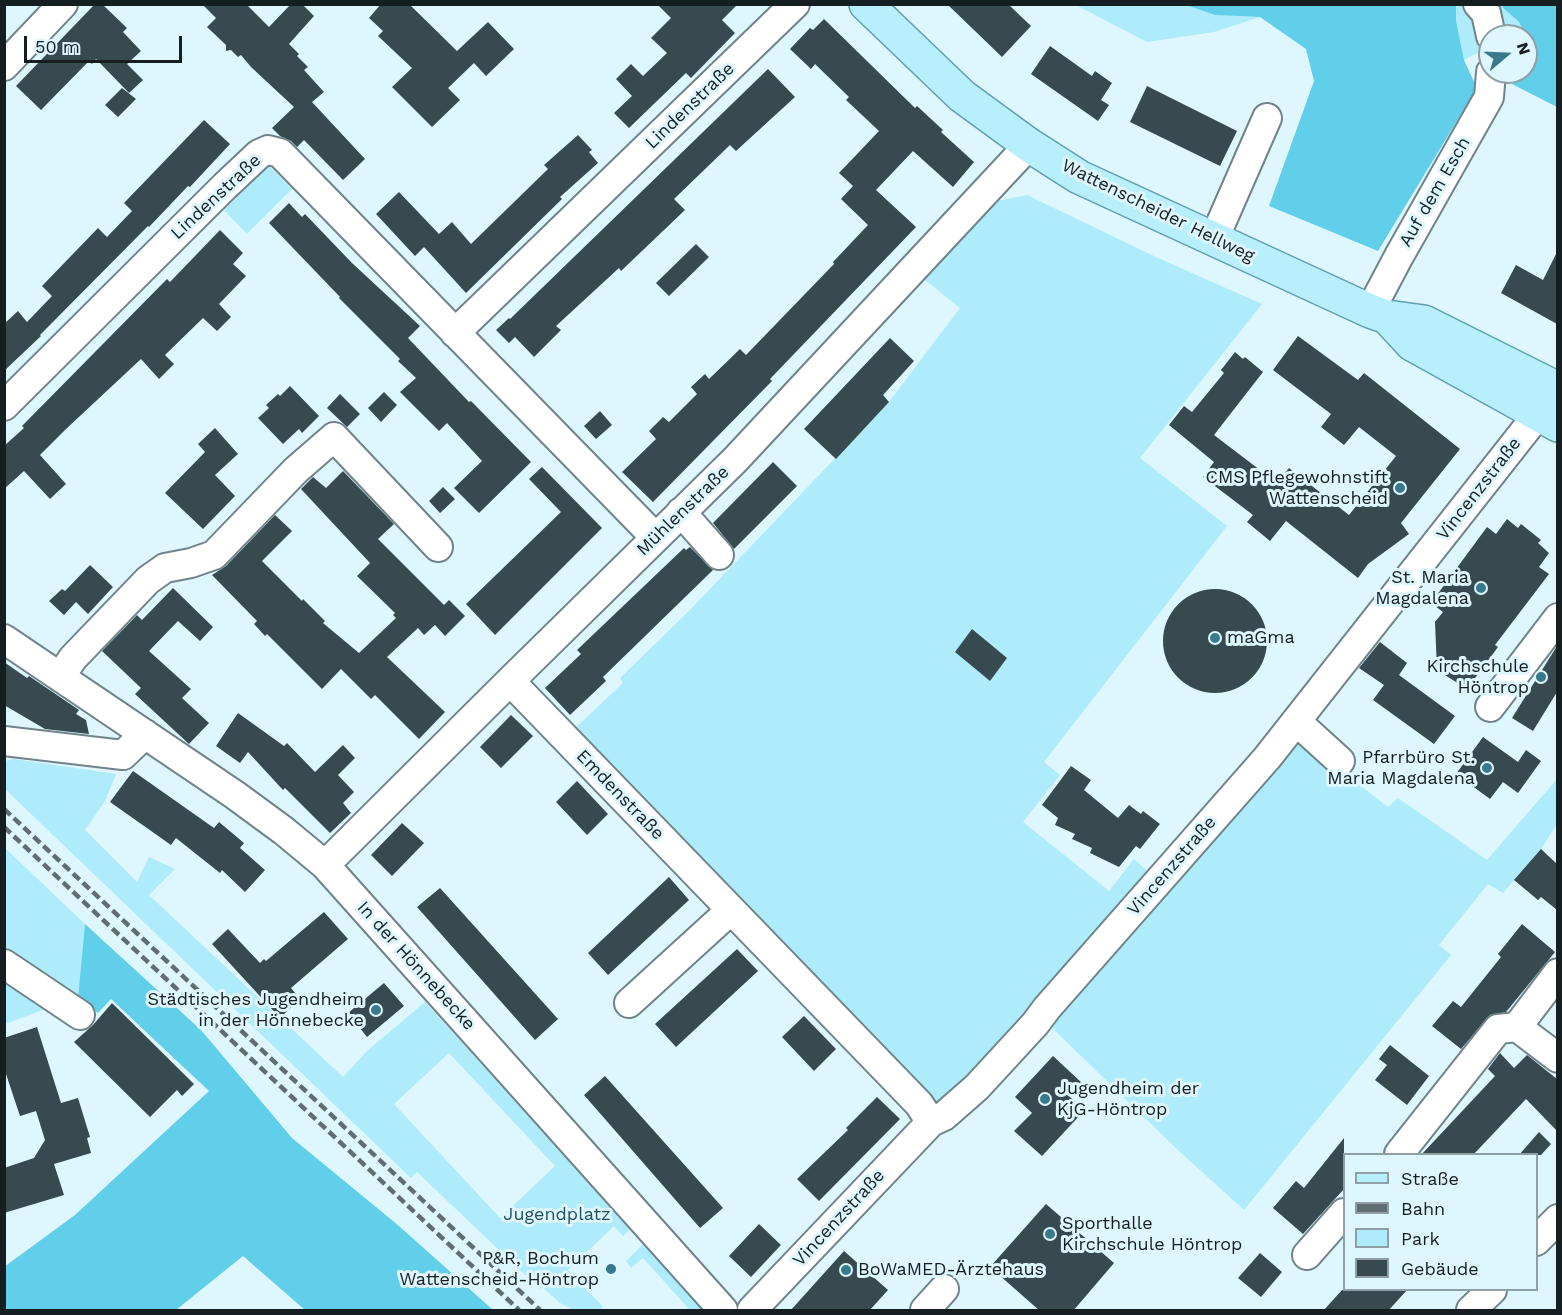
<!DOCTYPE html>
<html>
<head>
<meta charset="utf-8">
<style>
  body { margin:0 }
  #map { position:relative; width:1562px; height:1315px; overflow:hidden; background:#def6fd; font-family:"Work Sans",sans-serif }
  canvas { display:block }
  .frame { position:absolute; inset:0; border:6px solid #151e20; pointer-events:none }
  .legend { position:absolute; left:1343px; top:1153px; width:195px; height:138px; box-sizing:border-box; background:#def6fd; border:2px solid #8ea0a5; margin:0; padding:8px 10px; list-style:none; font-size:18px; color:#151e20 }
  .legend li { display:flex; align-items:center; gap:12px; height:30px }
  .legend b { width:30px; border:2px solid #8ea0a5 }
  .north { position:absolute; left:1478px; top:24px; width:60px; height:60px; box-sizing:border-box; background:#def6fd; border:2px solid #8ea0a5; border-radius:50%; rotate:71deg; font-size:16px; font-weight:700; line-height:24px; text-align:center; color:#151e20 }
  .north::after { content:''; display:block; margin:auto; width:21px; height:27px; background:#387a8b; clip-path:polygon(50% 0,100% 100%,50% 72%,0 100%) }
  .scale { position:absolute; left:24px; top:36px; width:158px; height:27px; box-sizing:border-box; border:3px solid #151e20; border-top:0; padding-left:8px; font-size:18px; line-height:21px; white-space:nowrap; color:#151e20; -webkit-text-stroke:4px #def6fd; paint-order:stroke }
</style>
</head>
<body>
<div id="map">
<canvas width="1562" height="1315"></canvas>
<div class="frame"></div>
<ul class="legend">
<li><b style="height:8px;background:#b8effd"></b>Straße</li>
<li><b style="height:8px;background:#5f6e72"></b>Bahn</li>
<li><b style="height:16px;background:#aeebfb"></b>Park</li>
<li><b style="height:16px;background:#364a50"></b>Gebäude</li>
</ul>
<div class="north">N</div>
<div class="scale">50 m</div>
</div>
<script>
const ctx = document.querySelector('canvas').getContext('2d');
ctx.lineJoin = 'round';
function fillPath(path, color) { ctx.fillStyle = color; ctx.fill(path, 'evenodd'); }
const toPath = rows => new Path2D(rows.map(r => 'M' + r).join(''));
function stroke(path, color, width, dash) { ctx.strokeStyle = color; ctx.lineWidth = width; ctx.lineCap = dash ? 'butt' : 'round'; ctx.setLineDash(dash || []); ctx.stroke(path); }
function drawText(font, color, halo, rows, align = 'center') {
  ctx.font = font + ' "Work Sans",sans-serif'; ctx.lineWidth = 6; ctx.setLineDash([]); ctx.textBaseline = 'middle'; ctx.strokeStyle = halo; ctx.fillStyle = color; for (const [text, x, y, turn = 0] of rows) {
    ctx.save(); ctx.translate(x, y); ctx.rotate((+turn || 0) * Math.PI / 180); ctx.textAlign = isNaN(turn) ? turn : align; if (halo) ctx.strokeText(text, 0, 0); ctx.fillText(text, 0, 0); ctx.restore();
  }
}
const green = toPath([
  [1076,5,1186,5,1215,15,1260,17,1214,32,1147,42],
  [1456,5,1505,5,1502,7,1519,22,1527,38,1490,36,1490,46,1464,60,1456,21],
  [268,165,292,189,247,234,224,210],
  [1027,195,1158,258,1262,304,1140,458,1227,526,1044,762,1060,775,1023,822,1109,891,1134,859,1152,875,937,1114,571,732,623,683,620,678,688,612,889,402,960,308,924,279,997,201],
  [1294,734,1388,807,1398,798,1487,860,1557,779,1557,824,1541,849,1503,893,1488,884,1439,945,1451,955,1244,1210,1180,1152,1045,1021],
  [14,759,116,774,105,801,85,830,137,882,149,857,175,869,149,895,343,1077,368,1050,425,1002,630,1229,623,1236,614,1226,568,1270,603,1307,599,1310,574,1310,560,1303,542,1287,540,1289,417,1172,411,1178,5,789,5,761],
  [449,1053,555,1166,500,1218,394,1104],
  [4,847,85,924,78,997,5,1024],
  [643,1244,704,1310,690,1310,643,1258,631,1268,626,1261]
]);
const forest = toPath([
  [1505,4,1557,5,1557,107,1512,84,1518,72,1526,72,1527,38,1519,22,1502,7],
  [1186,5,1456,5,1456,21,1464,60,1477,88,1378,251,1269,206,1314,81,1306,49,1260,17,1215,15],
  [85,924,201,1030,292,1138,399,1226,493,1310,305,1310,243,1256,176,1310,5,1310,4,1267,75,1215,209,1091,111,999,98,1013,78,997]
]);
const building = toPath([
  [95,4,102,4,127,28,123,32,141,51,127,64,143,80,129,93,96,59,92,64,89,61,41,110,16,86],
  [202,4,246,4,269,27,291,4,302,4,314,16,289,44,299,54,297,56,308,67,304,70,324,92,312,102,365,159,343,180,304,140,297,147,291,141,280,136,272,128,294,107,251,67,241,55,238,57,231,50,226,51,226,45,207,27,216,18],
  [381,4,409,4,457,51,488,22,514,49,486,76,474,63,448,88,460,100,432,127,392,87,412,68,378,36,383,31,369,18],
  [657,4,738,4,722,20,735,33,691,78,686,73,629,128,614,113,632,96,616,79,631,64,643,76,667,53,651,38,671,18],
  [947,4,1008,4,1031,26,1002,57],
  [824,19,915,108,917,106,943,130,941,132,974,162,953,187,913,151,876,190,916,227,770,379,772,381,653,502,622,472,656,439,649,431,663,417,669,422,697,394,691,387,705,374,709,379,740,349,746,355,834,264,833,262,868,225,841,199,853,186,839,173,879,131,846,100,849,97,815,64,811,69,790,49,810,28,813,30],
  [1050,46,1092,76,1095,71,1112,83,1101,100,1109,105,1098,121,1031,74],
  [768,69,795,97,736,151,730,145,674,199,685,210,621,271,619,268,556,326,561,330,534,357,515,337,509,343,496,330,509,318,510,319],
  [1147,86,1237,131,1220,166,1130,122],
  [122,88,136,99,118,117,105,105],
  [204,120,230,144,190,187,188,186,149,227,148,226,40,335,41,336,4,371,4,324,18,311,27,322,52,296,42,286,98,228,107,237,132,211,124,203],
  [578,135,592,150,589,152,598,163,560,197,562,199,466,293,424,247,415,256,376,214,399,192,439,234,452,222,471,244,548,169,544,165],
  [289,203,302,217,305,214,352,263,420,326,408,338,469,402,471,401,531,462,479,513,454,488,482,461,447,423,439,431,400,392,416,378,398,361,400,359,339,298,340,297,269,223],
  [220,230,243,253,233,264,246,276,219,304,231,317,217,331,203,318,165,355,174,364,159,379,141,359,66,429,40,455,66,484,50,499,24,471,4,489,4,446,24,428,22,426,167,279,170,282],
  [696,244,709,257,669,296,656,283],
  [1557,252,1557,324,1501,293,1516,265,1543,280],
  [1298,336,1358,380,1364,373,1460,449,1401,523,1409,534,1368,564,1358,578,1286,521,1270,541,1247,522,1253,515,1203,477,1214,462,1169,425,1184,406,1192,412,1224,373,1221,370,1235,352,1243,359,1245,357,1263,372,1214,435,1277,483,1289,468,1349,515,1396,456,1359,427,1344,445,1321,427,1331,414,1273,370],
  [890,338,914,361,883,395,889,402,836,459,804,429],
  [290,386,319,416,302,433,299,429,283,444,258,418,269,408,266,405,278,394,280,396],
  [384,392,397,405,381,422,368,408],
  [340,394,360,414,347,427,327,408],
  [600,411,612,425,596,439,584,426],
  [215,428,238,454,215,475,235,496,203,529,165,493,205,452,198,444],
  [773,462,797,486,734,549,713,523],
  [542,467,602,528,495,635,466,604,561,512,529,479],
  [343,471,394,524,378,539,444,605,449,600,465,616,445,636,435,625,424,635,418,628,387,657,445,712,419,739,375,695,371,699,341,669,322,689,267,634,265,636,254,624,257,621,212,575,226,566,275,515,292,531,262,561,302,601,303,599,325,621,323,623,359,653,396,618,393,615,395,613,357,576,370,563,301,489,313,477,326,488],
  [443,487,455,499,440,513,429,501],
  [1507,519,1518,528,1521,524,1541,540,1538,543,1549,553,1539,567,1549,574,1495,645,1498,647,1467,689,1437,670,1435,622,1443,612,1431,603,1487,527,1496,534],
  [690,547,713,570,603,677,606,681,570,715,545,688,581,654,577,650,684,548,686,550],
  [90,565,113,587,88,614,76,602,64,615,49,601,62,589,65,591],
  [173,588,213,627,200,641,178,621,149,651,191,689,182,698,209,723,189,744,135,694,141,688,102,651,137,615,142,620],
  '1163 641a52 52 0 1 1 104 0a52 52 0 1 1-104 0Z',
  [972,629,1007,658,990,681,955,652],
  [1380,642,1407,663,1399,675,1455,716,1434,744,1373,700,1384,685,1359,668],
  [1557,646,1557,692,1533,731,1512,718],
  [4,662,27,678,29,676,79,710,76,714,86,720,89,734,45,729,4,705],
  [238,713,284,746,287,743,315,772,343,745,355,758,338,775,354,792,343,803,351,813,330,833,285,788,283,790,248,752,240,763,216,746],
  [511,715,533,736,501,768,480,747],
  [1483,737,1518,762,1526,750,1541,761,1518,793,1503,782,1490,799,1456,774],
  [1071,766,1091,780,1084,790,1118,818,1129,805,1141,814,1143,811,1160,824,1140,849,1136,846,1119,867,1090,853,1092,848,1072,839,1075,834,1055,825,1058,818,1042,805],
  [133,771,214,828,219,822,244,843,240,848,265,870,245,892,222,870,220,873,176,838,171,845,110,802],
  [577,781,608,814,587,835,556,802],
  [402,823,424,843,392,876,371,855],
  [1541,849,1557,864,1557,910,1541,897,1538,900,1514,880],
  [669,877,689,900,608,975,588,953],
  [440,888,558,1019,535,1040,417,907],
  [324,912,348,939,291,988,300,999,280,1018,212,944,228,929,260,963,264,959,266,961],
  [1522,924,1555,952,1506,1012,1490,1015,1461,1049,1432,1026,1453,1001,1461,1007,1501,957,1498,954],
  [737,949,758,971,676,1047,655,1024],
  [384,983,404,1006,367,1037,348,1013],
  [112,1003,194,1084,182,1096,177,1090,150,1117,74,1042,93,1025],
  [804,1016,836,1049,814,1071,782,1037],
  [37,1027,61,1103,78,1098,90,1137,87,1138,91,1153,54,1164,64,1195,4,1213,4,1168,34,1158,45,1140,36,1111,20,1116,4,1068,4,1038],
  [1390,1045,1429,1076,1407,1105,1375,1080,1387,1065,1379,1059],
  [1500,1053,1514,1068,1527,1055,1557,1079,1557,1131,1526,1099,1473,1155,1421,1155,1495,1076,1488,1069],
  [1053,1056,1082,1083,1070,1097,1075,1102,1071,1105,1081,1114,1042,1156,1014,1131,1032,1113,1015,1097],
  [605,1076,723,1208,700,1228,584,1095],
  [877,1097,900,1119,819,1201,797,1179,848,1130,846,1128],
  [1539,1132,1551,1144,1541,1155,1519,1155],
  [1344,1138,1344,1189,1303,1234,1273,1208,1296,1181,1304,1188],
  [1046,1204,1114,1263,1073,1311,1040,1311,990,1267],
  [759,1224,781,1245,751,1277,729,1256],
  [844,1251,888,1290,869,1311,790,1311],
  [1260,1253,1282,1272,1261,1297,1238,1278],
  [1342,1290,1407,1290,1388,1311,1323,1311]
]);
const minor = toPath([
  [1478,4,1486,13,1491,36],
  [4,66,63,4],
  [1214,239,1267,118],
  [1370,311,1399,256,1489,97,1491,72],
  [455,333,795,4],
  [4,406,225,186,259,154,268,150,280,153,655,537],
  [681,512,719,555],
  [4,639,235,795,284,831,325,865,723,1310],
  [60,677,73,658,148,580,165,568,191,563,214,555,296,470,334,437,438,547],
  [510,681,919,1104,931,1122],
  [1490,707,1558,618],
  [1296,721,1340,761],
  [4,741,123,755,145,734],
  [325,865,510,681,735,460,1029,145],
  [4,964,80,1015],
  [629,1003,731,910],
  [1517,1027,1558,1058],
  [1399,1154,1498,1029,1517,1027,1558,973],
  [1536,1241,1558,1219],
  [1307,1255,1344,1213],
  [752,1310,931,1122,944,1116,977,1087,1035,1024,1047,1008,1267,758,1539,413,1548,393],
  [925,1310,944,1289],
  [1471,1310,1492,1290]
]);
const major = toPath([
  [866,4,962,96,1029,145,1079,177,1370,311,1387,317,1424,322,1558,389],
  [1387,317,1412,344,1558,425]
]);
const rail = toPath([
  [4,809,540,1310],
  [4,827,519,1310]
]);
const markers = [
  [1400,488,6,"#387a8b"],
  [1481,588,6,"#387a8b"],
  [1215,638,6,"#387a8b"],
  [1541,677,6,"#387a8b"],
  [1487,768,6,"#387a8b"],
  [376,1010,6,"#387a8b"],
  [1045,1099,6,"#387a8b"],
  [1050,1234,6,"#387a8b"],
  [611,1269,6,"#387a8b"],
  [846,1270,6,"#387a8b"]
];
const streetNames = [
  ["Lindenstraße",690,106,-44],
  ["Auf dem Esch",1435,192,-60],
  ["Lindenstraße",216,197,-43],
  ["Wattenscheider Hellweg",1158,211,26],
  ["Vincenzstraße",1479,489,-52],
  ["Mühlenstraße",683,511,-44],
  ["Emdenstraße",620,795,46],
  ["Vincenzstraße",1172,866,-49],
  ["In der Hönnebecke",416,966,48],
  ["Vincenzstraße",839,1218,-47]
];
const poiNames = [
  ["CMS Pflegewohnstift",1388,478],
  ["Wattenscheid",1388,499],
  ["St. Maria",1469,578],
  ["Magdalena",1469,599],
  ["maGma",1227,638,"left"],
  ["Kirchschule",1529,667],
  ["Höntrop",1529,688],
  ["Pfarrbüro St.",1475,758],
  ["Maria Magdalena",1475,779],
  ["Städtisches Jugendheim",364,1000],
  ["in der Hönnebecke",364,1021],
  ["Jugendheim der",1057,1089,"left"],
  ["KjG-Höntrop",1057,1110,"left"],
  ["Sporthalle",1062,1224,"left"],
  ["Kirchschule Höntrop",1062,1245,"left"],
  ["P&R, Bochum",599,1259],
  ["Wattenscheid-Höntrop",599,1280],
  ["BoWaMED-Ärztehaus",858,1270,"left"]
];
const parkNames = [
  ["Jugendplatz",557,1215]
];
fillPath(green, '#aeebfb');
fillPath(forest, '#61cfea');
fillPath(building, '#364a50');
stroke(minor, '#6f848a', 32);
stroke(major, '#609faf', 36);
stroke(minor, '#fff', 28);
stroke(major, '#b8effd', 33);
stroke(rail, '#5f6e72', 4.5, [9, 4.5]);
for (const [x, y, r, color] of markers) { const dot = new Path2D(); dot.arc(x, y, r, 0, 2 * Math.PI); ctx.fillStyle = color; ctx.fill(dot); stroke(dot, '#def6fd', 2); }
drawText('18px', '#151e20', '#def6fd', streetNames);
drawText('18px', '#151e20', '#def6fd', poiNames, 'right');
drawText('18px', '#22525e', '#def6fd', parkNames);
</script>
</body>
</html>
